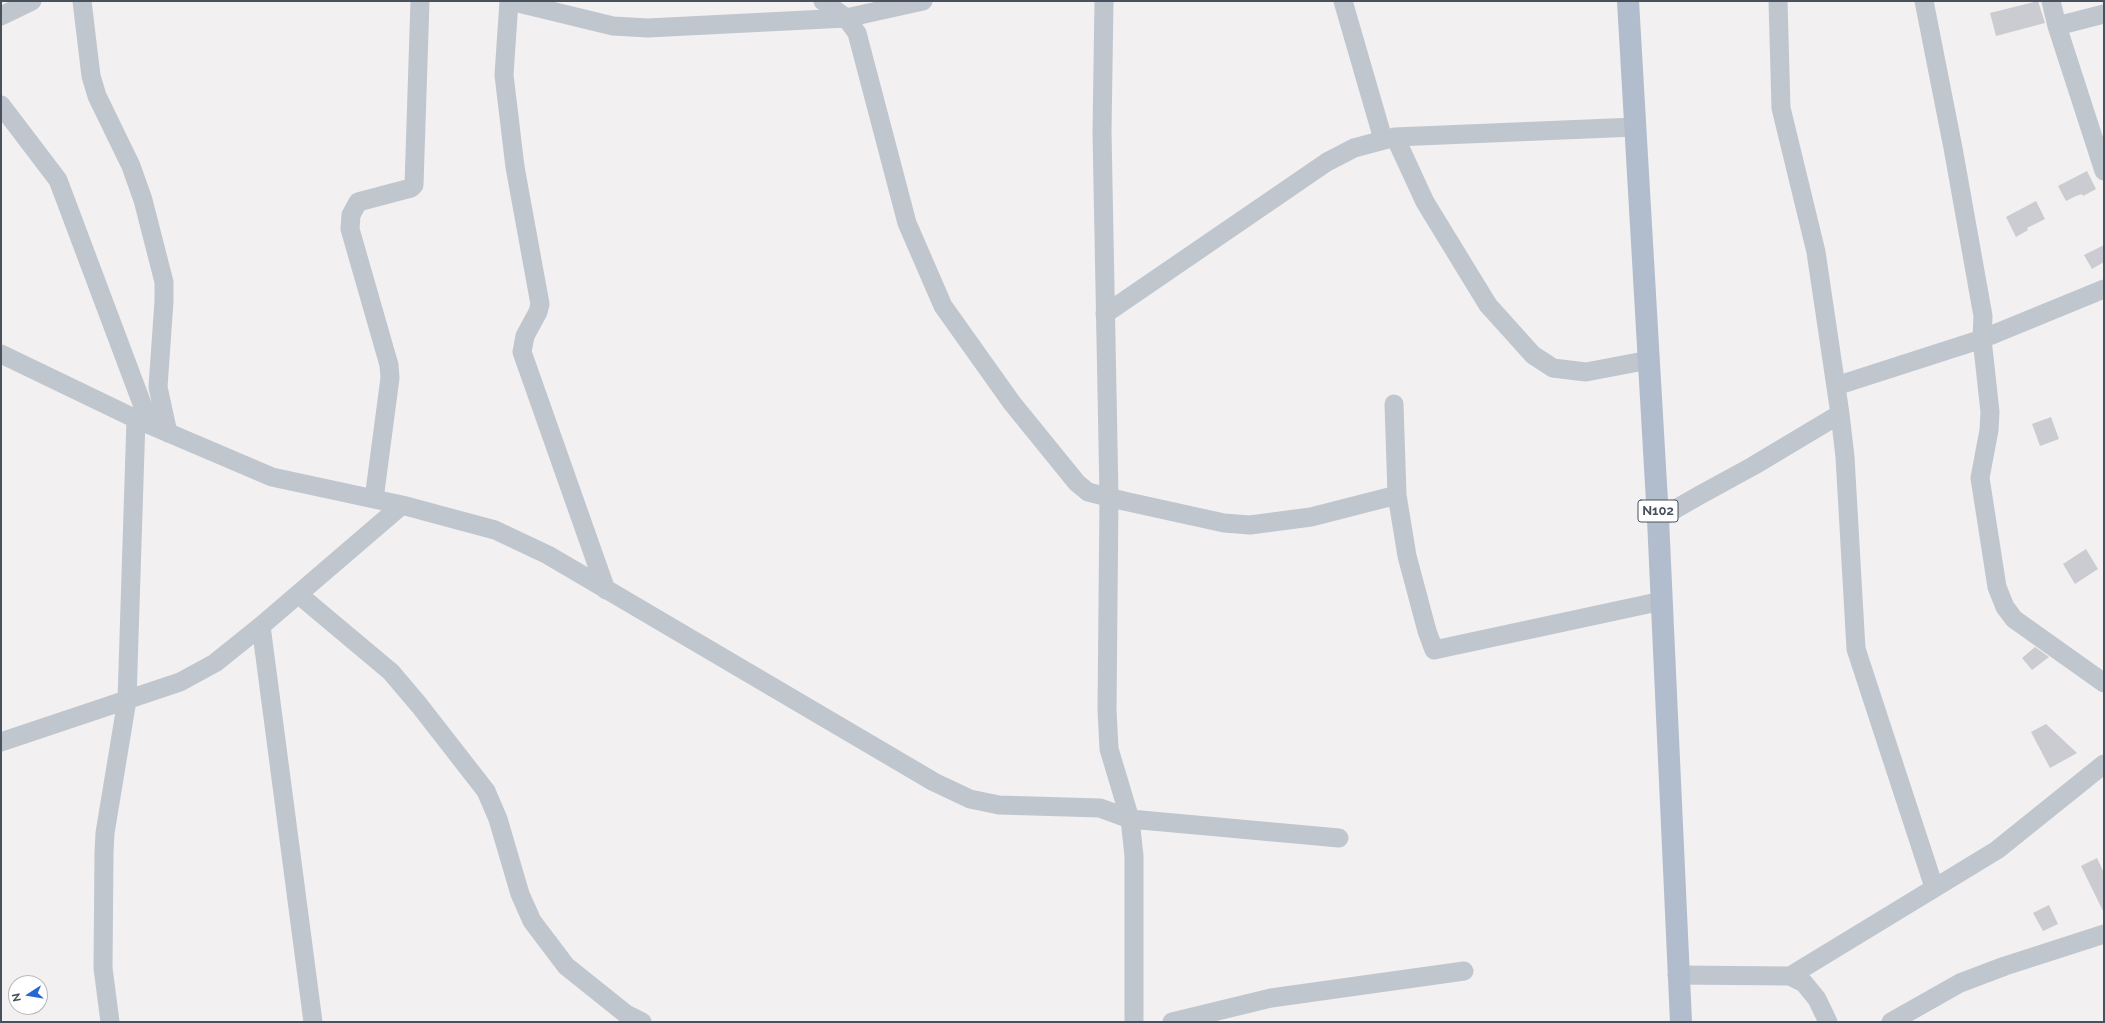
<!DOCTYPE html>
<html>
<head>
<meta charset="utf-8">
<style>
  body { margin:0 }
  #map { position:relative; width:2105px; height:1023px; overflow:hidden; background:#f2f0f0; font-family:Raleway,sans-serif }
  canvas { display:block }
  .frame { position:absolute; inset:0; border:2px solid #49525c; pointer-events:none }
  .north { position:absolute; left:8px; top:975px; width:40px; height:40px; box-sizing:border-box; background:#fff; border:1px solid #b6babe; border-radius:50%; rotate:258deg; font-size:11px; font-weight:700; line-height:16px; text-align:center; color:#49525c }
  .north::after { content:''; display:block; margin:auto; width:14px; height:18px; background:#2567d7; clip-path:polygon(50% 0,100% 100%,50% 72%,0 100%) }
</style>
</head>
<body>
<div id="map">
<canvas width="2105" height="1023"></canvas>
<div class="frame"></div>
<div class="north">N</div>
</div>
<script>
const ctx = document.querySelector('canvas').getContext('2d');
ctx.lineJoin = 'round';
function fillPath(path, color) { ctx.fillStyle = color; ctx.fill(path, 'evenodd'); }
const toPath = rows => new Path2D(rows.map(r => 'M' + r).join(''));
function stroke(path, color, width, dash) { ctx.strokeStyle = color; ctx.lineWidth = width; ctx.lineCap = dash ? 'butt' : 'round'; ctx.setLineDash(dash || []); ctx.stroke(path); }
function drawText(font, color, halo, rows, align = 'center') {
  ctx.font = font + ' Raleway,sans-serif'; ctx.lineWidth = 3; ctx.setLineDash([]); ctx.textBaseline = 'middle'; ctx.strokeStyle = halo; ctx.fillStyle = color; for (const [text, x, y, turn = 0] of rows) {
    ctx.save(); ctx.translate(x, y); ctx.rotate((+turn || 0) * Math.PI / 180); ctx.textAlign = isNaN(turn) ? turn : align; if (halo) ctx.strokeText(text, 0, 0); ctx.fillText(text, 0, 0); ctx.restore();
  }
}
const building = toPath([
  [2038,1,2045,23,1996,36,1990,13],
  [2087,171,2096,189,2083,196,2082,194,2076,196,2066,201,2058,186],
  [2036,201,2045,219,2027,228,2028,230,2016,237,2006,217],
  [2104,245,2104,262,2092,269,2084,255],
  [2051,417,2059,439,2040,446,2032,424],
  [2086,549,2098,569,2075,584,2063,564],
  [2035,647,2049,657,2032,670,2022,658],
  [2046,724,2077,753,2050,768,2031,732],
  [2097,858,2104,873,2104,913,2081,866],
  [2049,905,2058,924,2043,931,2033,913]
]);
const street = toPath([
  [82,1,91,76,97,96,131,166,143,200,164,282,164,301,158,387,168,433],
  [509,1,504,75,515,167,540,304,538,312,525,336,522,352,606,590],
  [510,1,613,26,648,28,846,18,923,1],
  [823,1,846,18,857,33,907,223,943,306,1012,403,1077,483,1088,492,1124,501,1224,523,1250,525,1311,517,1397,495],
  [1104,1,1102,132,1109,496,1107,710,1109,749,1130,819,1134,856,1134,1022],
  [1343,1,1383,139],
  [1778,1,1781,108,1816,252,1840,414,1845,457,1856,649,1934,887],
  [1924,1,1953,148,1983,316,1982,339,1990,412,1989,430,1980,478,1997,587,2005,607,2014,619,2104,683],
  [2051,1,2057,26,2104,171],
  [1,16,32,1],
  [2057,26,2104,14],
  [1,105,58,180,150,425],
  [1395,137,1425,202,1488,305,1533,355,1553,368,1586,372,1649,360],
  [1105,314,1327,162,1354,148,1395,137,1635,127],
  [1,354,136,419,272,477,402,505,495,530,548,555,934,782,970,799,999,805,1100,808,1130,819,1339,838],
  [1836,386,1982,339,2104,289],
  [1394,404,1397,495,1407,556,1427,631,1434,650,1662,601],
  [374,499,390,378,389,365,350,229,351,215,358,202,411,188,414,185,420,1],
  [1658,519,1700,495,1753,466,1840,414],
  [298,594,391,672,419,705,486,791,498,819,520,894,532,921,566,966,626,1014,642,1022],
  [261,626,313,1022],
  [1,742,180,682,215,663,261,626,402,505],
  [1677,975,1790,976,1804,983,1817,999,1828,1022],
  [1790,976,1997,850,2104,764],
  [110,1022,103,968,104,853,105,833,127,700,136,419],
  [1172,1022,1271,998,1464,971],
  [1891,1022,1960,983,2005,966,2104,934]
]);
const primary = toPath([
  [1628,1,1658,519,1681,1022]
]);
const shields = [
  [1658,511,40]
];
const shieldNames = [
  ["N102",1658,511]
];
fillPath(building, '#caccd2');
stroke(street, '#bfc6ce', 19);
stroke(primary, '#b1bdcd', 22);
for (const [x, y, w] of shields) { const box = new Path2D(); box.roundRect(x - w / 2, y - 11, w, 22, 3); ctx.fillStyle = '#fff'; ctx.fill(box); stroke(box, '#49525c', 1); }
drawText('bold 13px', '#49525c', null, shieldNames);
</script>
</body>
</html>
